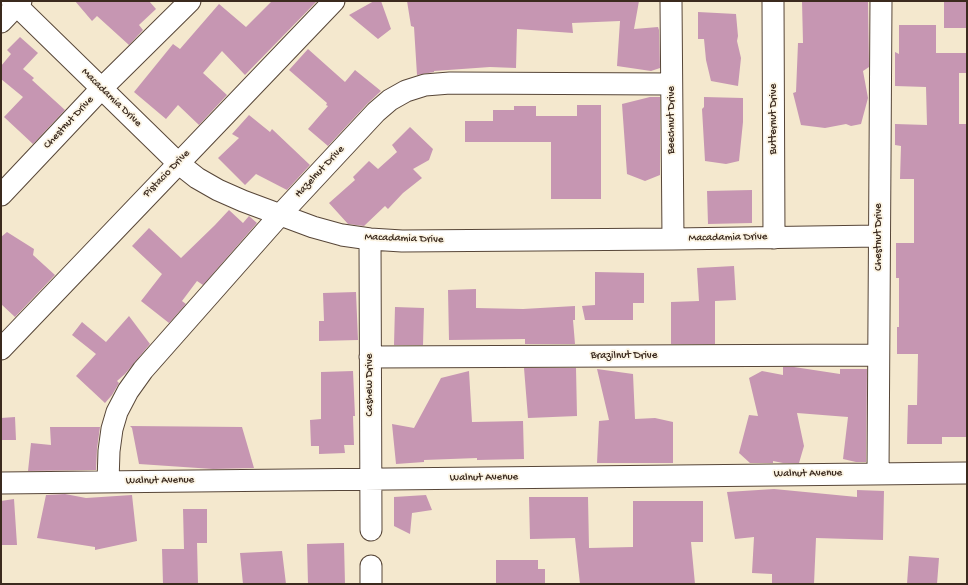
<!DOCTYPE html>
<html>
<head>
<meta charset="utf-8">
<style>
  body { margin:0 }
  #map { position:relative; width:968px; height:585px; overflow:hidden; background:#f4e8ce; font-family:"Gochi Hand",sans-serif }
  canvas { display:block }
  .frame { position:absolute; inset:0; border:2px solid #3b2a1e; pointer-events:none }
</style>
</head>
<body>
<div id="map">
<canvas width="968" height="585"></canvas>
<div class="frame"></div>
</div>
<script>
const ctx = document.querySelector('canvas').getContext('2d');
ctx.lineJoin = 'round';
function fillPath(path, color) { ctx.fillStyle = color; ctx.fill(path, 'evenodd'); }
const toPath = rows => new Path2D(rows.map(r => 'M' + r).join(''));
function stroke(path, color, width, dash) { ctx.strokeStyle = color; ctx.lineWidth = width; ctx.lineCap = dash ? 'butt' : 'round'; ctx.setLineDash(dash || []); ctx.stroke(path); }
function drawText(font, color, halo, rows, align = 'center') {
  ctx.font = font + ' "Gochi Hand",sans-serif'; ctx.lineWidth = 3.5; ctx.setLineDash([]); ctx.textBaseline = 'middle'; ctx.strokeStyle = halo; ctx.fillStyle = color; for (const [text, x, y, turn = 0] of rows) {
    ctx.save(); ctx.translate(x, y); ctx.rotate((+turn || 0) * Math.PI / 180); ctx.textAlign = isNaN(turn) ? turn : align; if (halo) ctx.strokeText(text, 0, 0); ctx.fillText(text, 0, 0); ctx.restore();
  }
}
const building = toPath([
  [75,1,149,1,156,9,139,25,143,30,129,45,97,16,92,21],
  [272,1,317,1,245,75,222,51,203,73,227,95,199,125,178,105,166,119,134,92,173,44,180,49,219,4,246,27],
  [374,1,381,1,391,29,378,39,349,15],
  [407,1,639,1,634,29,658,27,659,30,660,68,651,71,617,66,620,21,572,23,573,33,517,29,516,68,490,67,434,71,434,72,417,75,414,27,411,26],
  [802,1,868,1,869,67,863,71,868,98,861,124,851,126,846,124,825,128,801,125,793,93,796,92,798,43,803,43],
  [944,1,967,1,967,28,944,28],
  [698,12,736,14,738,36,737,41,741,58,738,86,711,81,706,60,704,39,698,39],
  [899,25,936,25,936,53,967,53,967,73,959,73,959,124,967,124,967,437,942,437,942,444,907,444,908,405,917,405,918,354,897,354,897,327,899,327,899,278,896,278,896,243,914,243,914,179,900,179,901,146,895,145,895,124,927,125,926,87,895,86,895,52,899,54],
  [20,37,38,53,23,69,34,78,32,80,65,110,33,144,4,117,23,97,1,79,1,66,11,54,7,50],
  [308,49,345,82,355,70,381,91,367,104,328,146,308,129,328,106,326,105,327,103,289,70],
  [650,97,660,97,660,175,645,181,627,174,622,104],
  [704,97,743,98,743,122,739,161,726,164,705,161,702,109,704,107],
  [577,105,601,105,601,199,551,199,551,142,465,142,465,121,493,121,493,110,514,110,514,106,536,106,536,116,577,116],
  [249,115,270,132,272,129,310,165,287,190,256,174,245,185,218,158,239,138,232,134],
  [410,127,433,149,429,160,413,169,422,178,403,193,388,209,385,206,364,226,348,224,329,203,355,180,353,177,369,161,378,169,397,152,392,145],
  [752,190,752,223,708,224,707,191],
  [229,210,243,223,249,216,257,223,203,285,197,281,182,301,186,304,169,323,141,301,162,274,132,246,149,228,181,258,215,225],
  [7,232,34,249,33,255,55,275,15,317,1,304,1,237],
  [734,266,736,300,715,301,715,344,671,344,671,302,699,301,697,268],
  [595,272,644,273,644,303,633,303,633,320,585,320,582,306,595,305],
  [476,289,476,308,523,309,575,306,575,320,573,320,575,344,525,344,525,339,449,340,448,290],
  [356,292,358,340,319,341,319,321,324,321,323,293],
  [395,307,424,308,423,345,394,345],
  [129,316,150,344,125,374,117,381,119,383,112,395,105,403,76,376,96,354,72,335,82,322,106,342],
  [783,367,794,367,840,374,840,369,867,369,866,462,856,462,843,459,848,417,797,413,804,446,799,463,783,463,773,461,773,463,750,463,739,453,749,415,758,416,749,378,762,371,783,375],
  [524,368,576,368,577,416,528,418],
  [597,369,633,374,635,419,655,418,673,422,673,463,597,463,599,421,609,420],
  [353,371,355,416,353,416,354,445,344,445,345,453,319,454,319,446,311,446,310,420,321,419,321,372],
  [469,371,472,422,523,421,524,459,477,460,477,458,424,460,424,462,396,464,392,424,414,428,441,378],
  [15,417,16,440,1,440,1,418],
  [130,426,242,427,254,468,213,469,139,464,132,428],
  [50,427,100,427,97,449,96,470,28,471,31,443,51,445],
  [774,489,857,497,857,490,884,491,883,540,816,538,814,584,772,584,772,574,752,573,754,537,735,539,727,492],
  [65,494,86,498,132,495,137,541,95,550,95,547,37,538,46,495],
  [426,495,432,510,412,513,410,534,394,526,394,497],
  [529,497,588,497,589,548,633,547,633,501,703,501,703,542,691,542,695,584,580,584,575,538,530,539],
  [14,499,17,545,1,545,1,501],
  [183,509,207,509,207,543,197,543,198,584,163,584,162,549,184,549],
  [344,543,345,584,308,584,307,544],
  [282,551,286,584,243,584,240,553],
  [909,556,939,558,937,584,907,584],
  [496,560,538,560,538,569,545,569,545,584,496,584]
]);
const minor = toPath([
  [12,1,178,163,197,178,218,190,243,201,313,227,342,235,370,239,402,241,673,239,879,236],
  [671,1,673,239],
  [773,1,774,238],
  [1,22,21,1],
  [1,195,101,89,190,1],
  [370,239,371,530],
  [1,349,334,1],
  [370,357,878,355],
  [878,473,881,1],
  [108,482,109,451,112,429,117,412,128,391,143,370,280,215,376,112,390,100,406,91,425,85,450,83,671,84],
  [1,483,967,473],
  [371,566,371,584]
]);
const streetNames = [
  ["Macadamia Drive",111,98,44],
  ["Butternut Drive",774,119,-90],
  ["Beechnut Drive",672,120,-90],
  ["Chestnut Drive",69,123,-47],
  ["Hazelnut Drive",320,172,-47],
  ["Pistacio Drive",167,174,-46],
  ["Chestnut Drive",879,237,-90],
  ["Macadamia Drive",728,238,-1],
  ["Macadamia Drive",404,239,2],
  ["Brazilnut Drive",624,356],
  ["Cashew Drive",370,385,-90],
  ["Walnut Avenue",808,474,-1],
  ["Walnut Avenue",484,478,-1],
  ["Walnut Avenue",160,481,-1]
];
fillPath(building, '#c696b2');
stroke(minor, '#574638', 23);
stroke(minor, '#fff', 21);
drawText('11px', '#3b2a1e', '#fcf5e5', streetNames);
</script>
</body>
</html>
